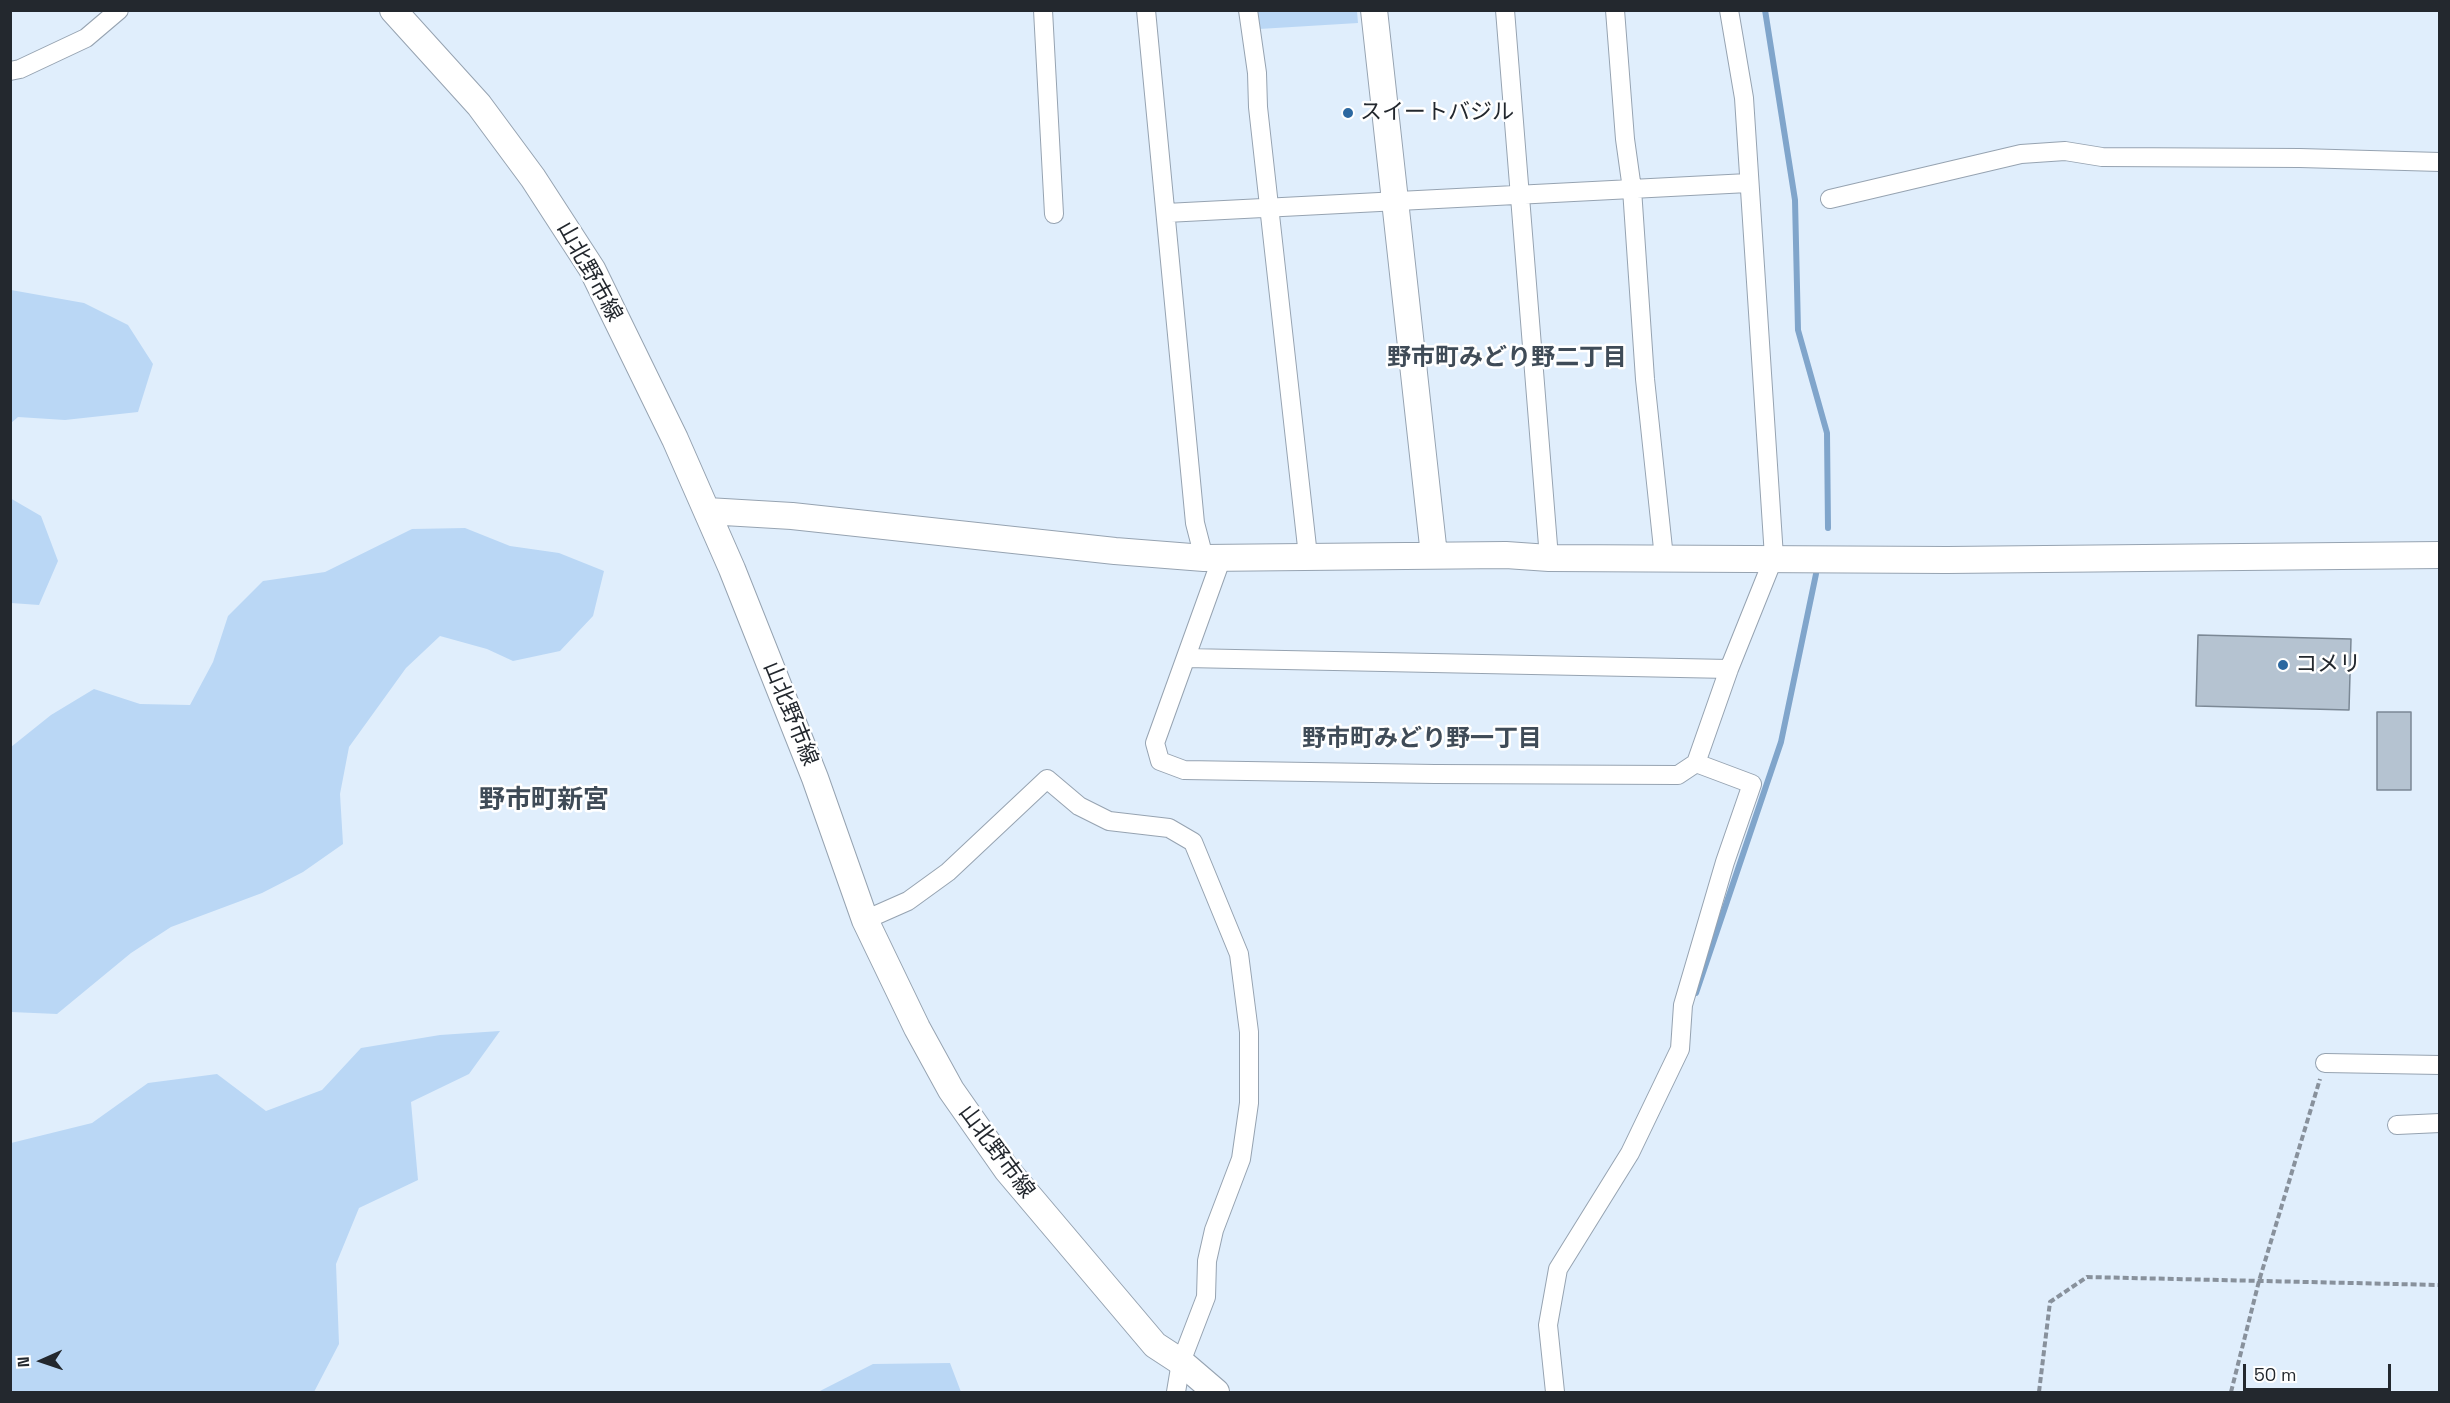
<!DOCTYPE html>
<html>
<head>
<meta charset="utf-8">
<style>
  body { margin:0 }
  #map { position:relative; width:2450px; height:1403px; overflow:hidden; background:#e0eefc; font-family:"Space Grotesk",sans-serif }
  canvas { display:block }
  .frame { position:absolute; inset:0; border:12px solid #23282e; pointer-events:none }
  .north { position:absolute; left:12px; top:1331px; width:60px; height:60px; -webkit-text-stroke:4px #fff; paint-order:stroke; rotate:267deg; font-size:16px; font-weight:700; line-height:24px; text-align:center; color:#23282e }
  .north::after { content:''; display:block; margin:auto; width:21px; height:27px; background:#23282e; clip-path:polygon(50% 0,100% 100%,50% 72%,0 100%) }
  .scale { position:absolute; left:2243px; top:1364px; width:148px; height:27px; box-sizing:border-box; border:3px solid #23282e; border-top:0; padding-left:8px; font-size:18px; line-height:21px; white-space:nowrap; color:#23282e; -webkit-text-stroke:4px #fff; paint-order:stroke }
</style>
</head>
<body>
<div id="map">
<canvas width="2450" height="1403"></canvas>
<div class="frame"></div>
<div class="north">N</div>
<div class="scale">50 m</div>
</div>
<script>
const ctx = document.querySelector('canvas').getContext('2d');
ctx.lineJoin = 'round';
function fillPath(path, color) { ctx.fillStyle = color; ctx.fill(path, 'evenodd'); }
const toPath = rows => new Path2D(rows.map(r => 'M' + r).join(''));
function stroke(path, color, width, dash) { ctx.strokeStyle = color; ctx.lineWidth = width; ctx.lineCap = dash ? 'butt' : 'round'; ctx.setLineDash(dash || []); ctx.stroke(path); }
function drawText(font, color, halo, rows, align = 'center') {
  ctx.font = font + ' "Space Grotesk","Noto Sans JP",sans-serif'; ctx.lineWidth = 5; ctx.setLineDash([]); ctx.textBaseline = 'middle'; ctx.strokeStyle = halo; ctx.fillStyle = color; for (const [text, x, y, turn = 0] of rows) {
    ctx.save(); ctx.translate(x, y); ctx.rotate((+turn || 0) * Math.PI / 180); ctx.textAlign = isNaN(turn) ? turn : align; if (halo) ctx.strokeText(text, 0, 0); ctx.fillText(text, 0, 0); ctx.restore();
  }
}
const green = toPath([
  [1258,11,1357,11,1358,23,1259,29],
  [11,290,84,303,128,325,153,364,138,412,65,420,18,417,11,423],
  [10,498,41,516,58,561,39,605,11,603],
  [465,528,510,546,559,553,604,571,593,616,560,651,513,661,487,649,440,636,406,668,349,747,340,794,343,844,303,872,262,893,171,927,131,953,57,1014,11,1012,11,747,51,715,94,689,140,704,190,705,213,662,228,616,263,581,325,572,412,529],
  [500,1031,469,1074,411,1102,418,1180,359,1208,336,1264,339,1344,314,1392,11,1392,11,1143,92,1123,148,1083,217,1074,266,1111,322,1090,361,1048,440,1035],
  [950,1363,961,1392,818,1392,873,1364]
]);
const stream = toPath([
  [1765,10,1795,200,1798,330,1827,433,1828,528],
  [1696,993,1781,742,1816,574]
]);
const building = toPath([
  [2198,635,2351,639,2349,710,2196,706,2198,635],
  [2377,712,2411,712,2411,790,2377,790,2377,712]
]);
const path = toPath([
  [2039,1392,2050,1302,2087,1277,2440,1285],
  [2231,1392,2259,1281,2320,1079]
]);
const street = toPath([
  [1043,10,1054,214],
  [1146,10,1195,523,1204,558],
  [1248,10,1257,73,1258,107,1308,556],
  [1505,10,1549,558],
  [1615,10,1625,139,1632,189,1645,379,1664,558],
  [10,71,20,69,86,38,119,10],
  [1830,199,2021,154,2065,151,2102,157,2300,158,2440,162],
  [1166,213,1748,183],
  [1222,557,1155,743,1160,761,1184,770,1435,774,1678,775,1696,763,1729,669,1774,557,1744,98,1729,10],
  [1186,658,1729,669],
  [865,920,908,901,948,872,1047,779,1079,806,1109,821,1169,828,1193,842,1239,954,1249,1032,1249,1103,1241,1159,1214,1230,1207,1261,1206,1297,1181,1362,1176,1392],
  [2325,1063,2440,1065],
  [2397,1125,2440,1123],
  [1555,1392,1548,1325,1558,1269,1630,1153,1680,1049,1683,1005,1725,862,1752,784,1696,763]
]);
const secondary = toPath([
  [393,10,479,105,533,178,592,269,675,439,732,569,815,778,865,920,917,1028,951,1090,1007,1170,1155,1345,1181,1362,1216,1392],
  [1374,10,1434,555],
  [707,511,792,516,1115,551,1204,558,1506,555,1549,558,1947,560,2440,555]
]);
const markers = [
  [1348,113,6,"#2c68a0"],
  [2283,665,6,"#2c68a0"]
];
const poiNames = [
  ["スイートバジル",1360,113],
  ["コメリ",2295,665]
];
const streetNames = [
  ["山北野市線",589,272,61],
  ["山北野市線",790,714,68],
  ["山北野市線",996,1152,53]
];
const neighbourhoodNames = [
  ["野市町みどり野二丁目",1507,358],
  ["野市町みどり野一丁目",1422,739]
];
const quarterNames = [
  ["野市町新宮",544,801]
];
fillPath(green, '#bad7f5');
stroke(stream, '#80a5cb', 6);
fillPath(building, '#b5c3d1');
stroke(building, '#7b8895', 1.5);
stroke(street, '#96a3b1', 20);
stroke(secondary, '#96a3b1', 28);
stroke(path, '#88919c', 4, [6, 3]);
stroke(street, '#fff', 18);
stroke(secondary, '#fff', 26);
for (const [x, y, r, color] of markers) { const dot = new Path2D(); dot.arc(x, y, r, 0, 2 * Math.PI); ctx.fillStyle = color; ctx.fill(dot); stroke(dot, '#fff', 2); }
drawText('22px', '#23282e', '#fff', poiNames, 'left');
drawText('22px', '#23282e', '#fff', streetNames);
drawText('bold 24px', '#3f4b57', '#fff', neighbourhoodNames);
drawText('bold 26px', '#3f4b57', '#fff', quarterNames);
</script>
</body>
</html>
